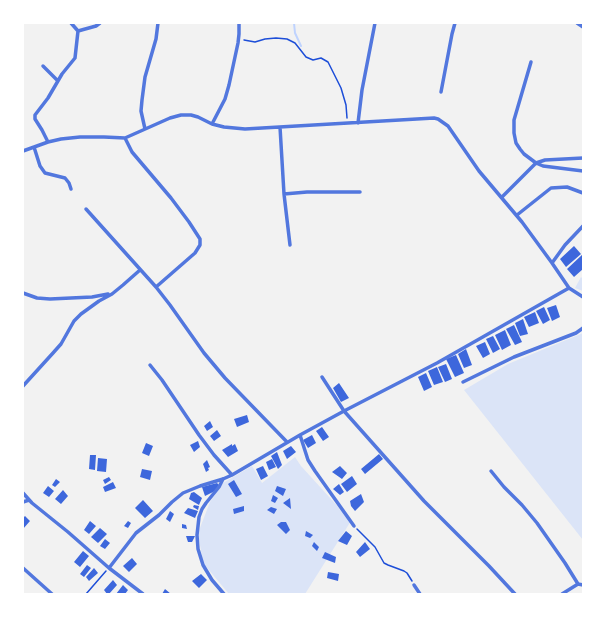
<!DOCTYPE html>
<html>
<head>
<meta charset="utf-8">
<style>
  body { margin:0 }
  #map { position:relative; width:606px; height:617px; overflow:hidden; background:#f2f2f2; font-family:Helvetica,sans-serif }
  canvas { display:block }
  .frame { position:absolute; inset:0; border:24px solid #fff; pointer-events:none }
</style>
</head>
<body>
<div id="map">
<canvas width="606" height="617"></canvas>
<div class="frame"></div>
</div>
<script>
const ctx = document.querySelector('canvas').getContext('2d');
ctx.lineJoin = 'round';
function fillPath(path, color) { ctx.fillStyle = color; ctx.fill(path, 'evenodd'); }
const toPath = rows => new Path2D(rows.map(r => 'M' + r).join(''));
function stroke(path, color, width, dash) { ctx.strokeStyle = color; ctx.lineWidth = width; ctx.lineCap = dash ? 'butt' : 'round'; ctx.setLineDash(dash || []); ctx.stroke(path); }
const green = toPath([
  [581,277,583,279,583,291,575,288],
  [583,333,583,540,464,390,508,364],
  [295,457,301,466,351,521,305,594,229,594,203,563,198,533,210,502,223,483,252,466,262,483]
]);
const stream = toPath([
  [294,23,295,33,301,46]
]);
const building = toPath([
  [574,246,581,254,566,267,560,259],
  [583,254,583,269,574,277,567,269],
  [556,305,560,317,552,321,547,308],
  [544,307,550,320,543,324,536,311],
  [535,312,539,323,529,327,524,317],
  [523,319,528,334,520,336,515,323],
  [514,325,522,342,515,345,506,329],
  [505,330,511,345,502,350,495,335],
  [493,336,500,349,493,353,486,339],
  [485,342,490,354,483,358,476,346],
  [466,349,472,365,464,368,458,354],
  [456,355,464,373,455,377,446,359],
  [446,364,452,379,445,382,438,367],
  [437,367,443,382,434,385,428,371],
  [426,373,432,387,424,391,418,377],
  [339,383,349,398,341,402,333,388],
  [247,415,249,422,237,427,234,419],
  [210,421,213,427,207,431,204,426],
  [322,427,329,437,323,441,316,431],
  [217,430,221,436,214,441,210,436],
  [312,435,316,443,308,448,303,440],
  [198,441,200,447,194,452,190,445],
  [146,443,153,446,149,456,142,453],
  [232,444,232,446,235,444,238,451,228,457,222,450],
  [291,446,296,452,287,459,283,451],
  [277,452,282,465,278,469,271,456],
  [379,454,383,459,365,474,361,469],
  [90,455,96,455,95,470,89,469],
  [98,458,107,459,106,472,97,471],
  [272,459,276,467,269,470,266,462],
  [207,460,210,467,208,468,209,470,206,472,203,464],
  [263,466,268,476,261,480,256,469],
  [340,466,347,473,342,479,332,472],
  [142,469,152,471,150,480,140,477],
  [352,476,357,484,347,492,341,484],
  [109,477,111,480,105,484,103,480],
  [56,479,60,482,55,487,52,485],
  [234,480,242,494,236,497,228,484],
  [113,482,116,488,105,492,103,487],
  [217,483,219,485,215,491,205,496,202,487],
  [339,484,344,492,340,495,333,489],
  [48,486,54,491,49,497,43,493],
  [277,486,286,489,283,496,275,491],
  [63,490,68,496,61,504,55,499],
  [194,492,202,498,199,505,189,499,191,493],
  [361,494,364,502,355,511,351,506,350,501],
  [273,495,278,498,275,503,271,501],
  [290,498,291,509,283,503],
  [143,500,153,511,145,518,135,508],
  [194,505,199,506,198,510,193,507],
  [244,506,244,511,234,514,233,509],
  [271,507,277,509,274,514,267,510],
  [188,508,198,511,195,518,184,513],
  [170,511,174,514,170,522,166,519],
  [25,516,30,521,23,529,23,518],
  [90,521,96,526,89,534,84,530],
  [128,521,131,523,128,528,124,526],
  [281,522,286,522,290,530,286,534,277,525],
  [182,524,186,525,187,529,182,528],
  [100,528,107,534,98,543,91,537],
  [306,531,313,535,310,538,305,536],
  [346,531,352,536,347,545,338,541],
  [186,536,195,536,192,542,188,542],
  [105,539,110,543,105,549,100,546],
  [314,542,319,547,317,551,312,546],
  [365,542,370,549,360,557,356,552],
  [83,551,89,556,80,567,74,562],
  [325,552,336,557,335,563,322,558],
  [132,558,137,564,129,572,123,566],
  [87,565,91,568,84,577,80,574],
  [94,568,98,573,89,581,86,577],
  [328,572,339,574,338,581,327,578],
  [201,574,207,580,199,588,192,581],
  [113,580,117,585,109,594,107,594,104,590],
  [123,585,128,590,125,594,116,594],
  [165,589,171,594,162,594]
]);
const path = toPath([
  [244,40,255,42,265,39,276,38,287,39,295,43,306,57,313,60,321,58,328,62,341,88,346,105,347,118],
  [357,529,375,547,384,563,388,565,404,571,407,573,412,581],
  [86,594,106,571]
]);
const minor = toPath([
  [577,23,583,27],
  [78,31,96,26,100,23],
  [531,62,514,120,514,133,516,143,520,149,524,154,536,163,543,166,583,171],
  [43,66,58,81],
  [441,92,452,34,455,23],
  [358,123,362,90,375,23],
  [212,124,225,99,229,85,238,43,239,34,239,23],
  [280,127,284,194,290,245],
  [145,129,141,111,142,100,145,77,156,39,158,23],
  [125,138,132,152,171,198,189,222,200,239,200,245,195,253,156,287],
  [48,142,42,130,35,119,35,115,48,98,62,74,75,58,78,31,71,23],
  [34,147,40,166,45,173,65,178,69,183,71,189],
  [23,151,48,142,61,139,80,137,104,137,125,138,170,118,181,115,191,115,198,117,212,124,224,127,245,129,434,118,438,119,448,126,479,171,522,222,552,263],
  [284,194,307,192,360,192],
  [502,197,536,163,545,160,583,158],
  [86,209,156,287,170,305,204,353,225,378,287,442],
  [517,215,551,188,567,187,583,193],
  [583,226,565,245,552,263,569,288,583,297],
  [23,293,37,298,50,299,92,297,108,294],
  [150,365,162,380,199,435,214,455,232,475],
  [322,377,344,411,424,501,489,566,515,594],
  [463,382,514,357,576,333,583,328],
  [23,386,53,353,61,344,74,321,81,314,99,301,112,294,123,285,140,270],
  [300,435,308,460,315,471,354,526],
  [491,471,504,487,522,505,537,523,565,563,578,584],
  [223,479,219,487,206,503,202,509,199,517,197,535,198,549,203,565,212,580,224,594],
  [23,493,32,503,68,532,109,568,143,594],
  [23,502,29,500],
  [23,568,52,594],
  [109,568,136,533,159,515,172,502,183,493,200,486,223,479,232,475,300,435,344,411,437,363,569,288],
  [414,585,420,594],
  [562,594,578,584,583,585]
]);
fillPath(green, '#dbe4f7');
stroke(stream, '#bfd3fe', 2);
fillPath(building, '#3d67dc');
stroke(path, '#1d4ed8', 1.5);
stroke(minor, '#5277de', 3.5);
</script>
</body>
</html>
